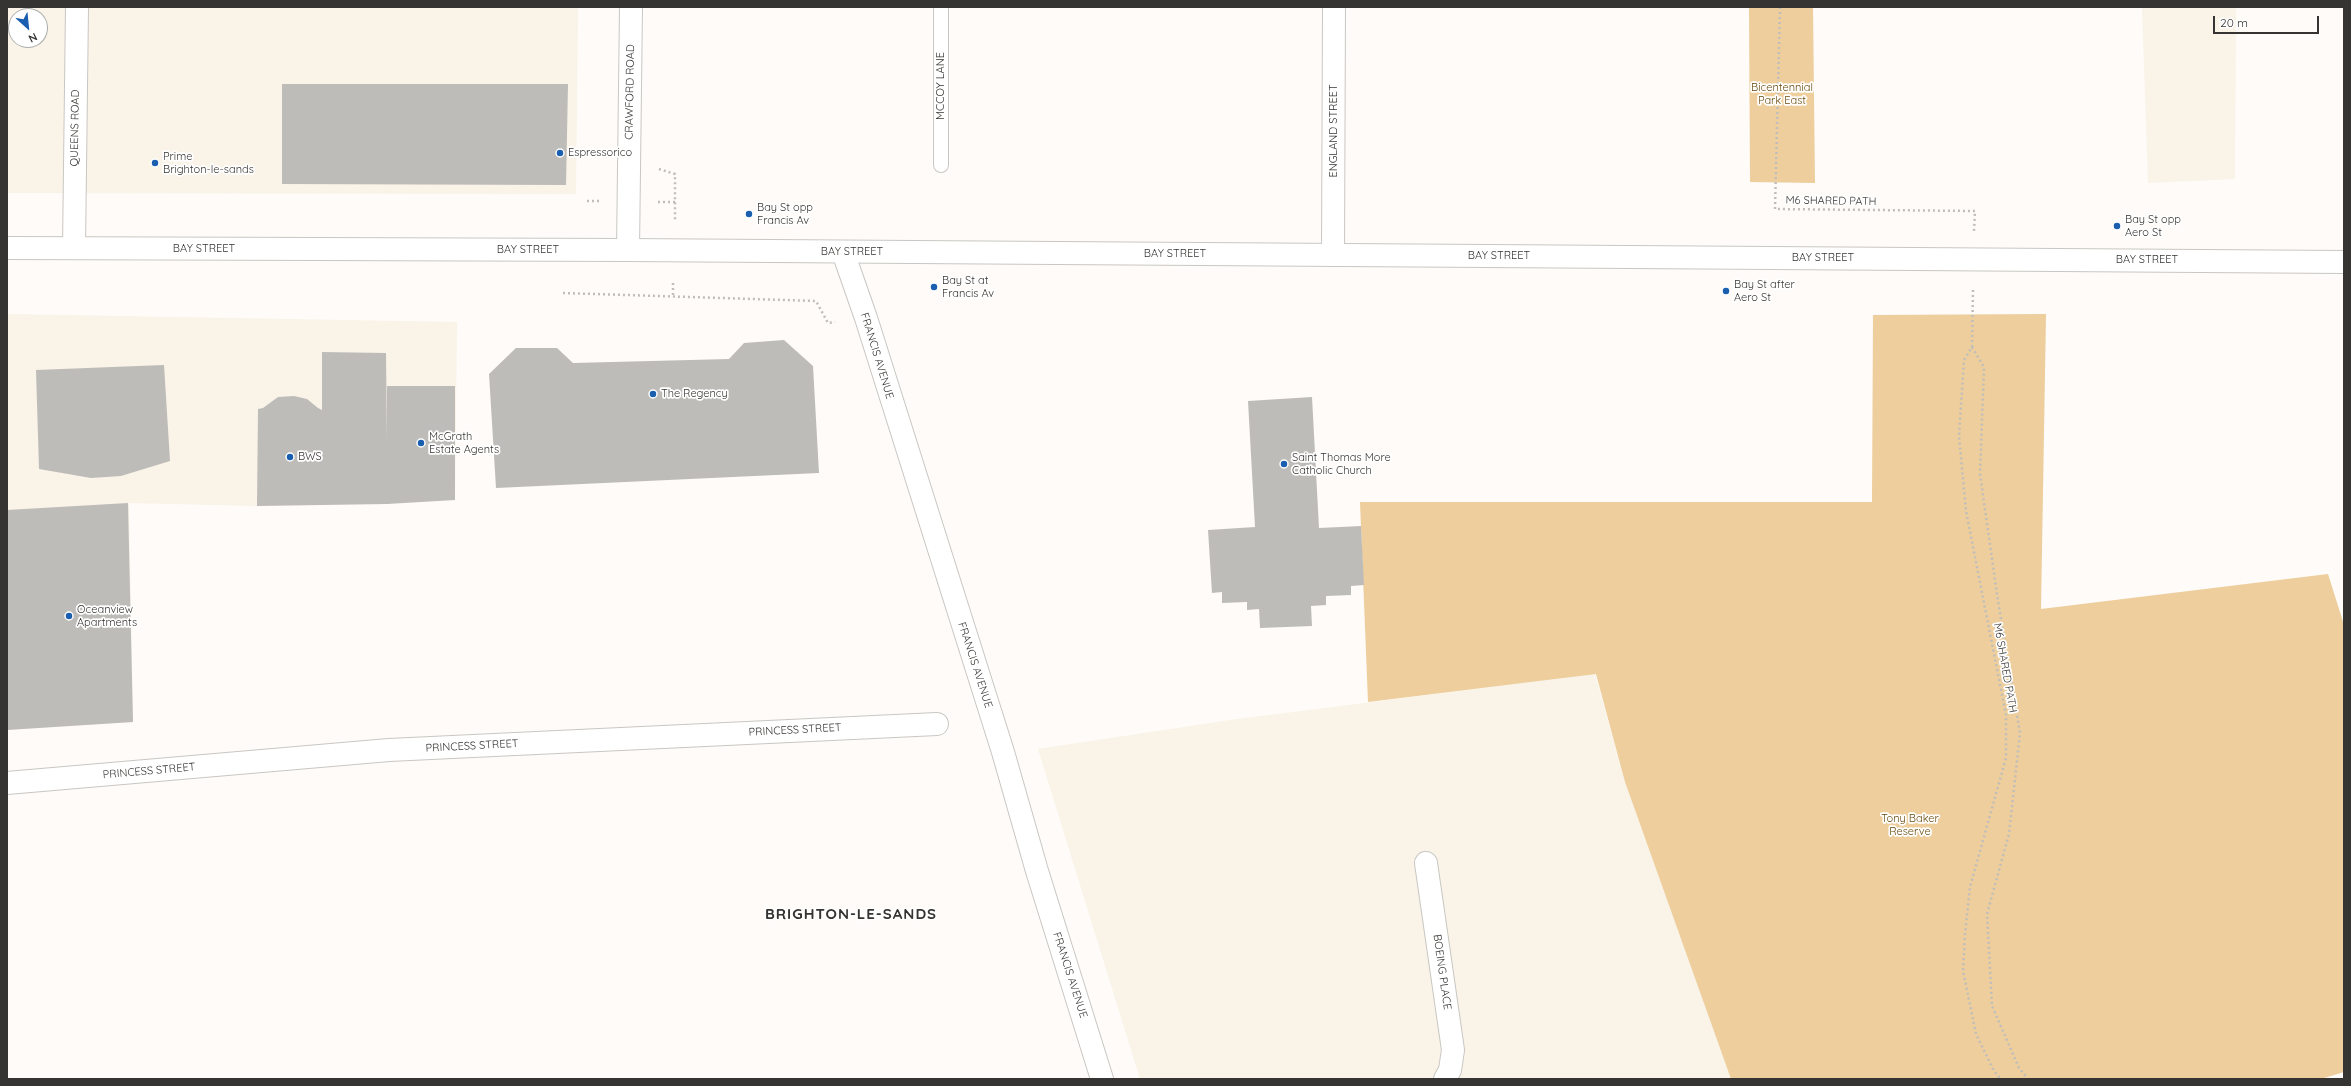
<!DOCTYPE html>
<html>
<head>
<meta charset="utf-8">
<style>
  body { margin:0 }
  #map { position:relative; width:2351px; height:1086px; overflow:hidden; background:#fefbf8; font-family:Quicksand,sans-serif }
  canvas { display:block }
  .frame { position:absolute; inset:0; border:8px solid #353432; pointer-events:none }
  .north { position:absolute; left:8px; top:8px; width:40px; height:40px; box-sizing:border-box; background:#fff; border:1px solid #aeaead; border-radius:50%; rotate:153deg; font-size:11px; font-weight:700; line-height:16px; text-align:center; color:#353432 }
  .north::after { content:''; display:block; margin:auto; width:14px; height:18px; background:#1a5faf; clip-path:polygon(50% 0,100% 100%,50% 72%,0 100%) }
  .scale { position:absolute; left:2213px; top:16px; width:106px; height:18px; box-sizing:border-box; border:2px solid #353432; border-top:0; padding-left:5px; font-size:12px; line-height:14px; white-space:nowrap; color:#353432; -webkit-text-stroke:3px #fff; paint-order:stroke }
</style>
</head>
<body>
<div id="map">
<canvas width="2351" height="1086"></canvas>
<div class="frame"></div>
<div class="north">N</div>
<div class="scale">20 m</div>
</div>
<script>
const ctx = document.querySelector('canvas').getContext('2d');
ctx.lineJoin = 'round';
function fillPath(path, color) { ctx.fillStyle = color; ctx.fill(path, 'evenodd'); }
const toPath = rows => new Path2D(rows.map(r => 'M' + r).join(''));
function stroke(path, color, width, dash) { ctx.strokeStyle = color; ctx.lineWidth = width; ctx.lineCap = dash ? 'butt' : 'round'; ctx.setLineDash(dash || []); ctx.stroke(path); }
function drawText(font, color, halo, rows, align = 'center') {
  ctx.font = font + ' Quicksand,sans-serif'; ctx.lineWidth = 3.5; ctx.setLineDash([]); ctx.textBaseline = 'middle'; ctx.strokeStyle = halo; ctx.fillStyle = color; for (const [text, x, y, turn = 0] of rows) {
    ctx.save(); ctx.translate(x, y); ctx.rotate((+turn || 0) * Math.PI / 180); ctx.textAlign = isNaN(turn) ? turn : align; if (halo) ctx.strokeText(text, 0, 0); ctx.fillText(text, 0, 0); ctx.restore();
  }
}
const built = toPath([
  [7,7,578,7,576,194,7,193],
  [16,16,40,16,40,40,16,40],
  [2142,7,2236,7,2235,179,2148,183],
  [7,314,457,322,455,500,257,506,129,503,133,722,7,730],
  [1595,674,1625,782,1731,1079,1140,1079,1038,749,1230,720]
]);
const green = toPath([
  [1749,7,1813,7,1815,183,1750,182],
  [2046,314,2041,609,2328,574,2344,625,2344,1072,2321,1079,1731,1079,1625,782,1596,674,1368,702,1360,502,1872,502,1873,315]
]);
const building = toPath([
  [282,84,568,84,566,185,282,184],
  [784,340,813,366,819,473,496,488,489,374,516,348,557,348,573,363,729,359,744,343],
  [322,352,386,353,387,442,387,386,455,386,455,500,387,504,257,506,258,409,263,408,278,397,294,396,307,399,318,408,322,410],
  [164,365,170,461,121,476,91,478,39,469,36,370],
  [1312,397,1319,528,1361,526,1364,585,1351,586,1351,595,1326,596,1326,605,1311,606,1312,626,1260,628,1259,609,1247,610,1247,602,1222,603,1222,592,1212,593,1208,530,1255,527,1248,401],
  [128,503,133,722,7,730,7,510]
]);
const path = toPath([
  [1780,7,1775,209,1975,211,1974,231],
  [659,169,675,174,675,221],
  [587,201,599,201],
  [658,202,675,202],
  [1973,290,1972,347,1964,360,1959,436,1966,511,2006,715,2006,758,1970,887,1965,934,1963,971,1976,1034,1994,1071,2001,1079],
  [563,293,816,301,828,323,835,322],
  [673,295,673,280],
  [1972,347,1984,367,1980,474,1998,601,2020,733,2009,834,1987,914,1992,1006,2019,1068,2028,1079]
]);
const service = toPath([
  [941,165,941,7]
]);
const minor = toPath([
  [74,248,77,7],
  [1333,255,1334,7],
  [7,783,389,750,937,724],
  [1426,863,1453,1050,1450,1070,1445,1079]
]);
const tertiary = toPath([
  [628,250,631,7],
  [843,252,866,318,1003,752,1037,871,1102,1079]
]);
const primary = toPath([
  [7,248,628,250,2344,262]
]);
const markers = [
  [560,153,4,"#1a5faf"],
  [155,163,4,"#1a5faf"],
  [749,214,4,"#1a5faf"],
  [2117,226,4,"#1a5faf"],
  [934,287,4,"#1a5faf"],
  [1726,291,4,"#1a5faf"],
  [653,394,4,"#1a5faf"],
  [421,443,4,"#1a5faf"],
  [290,457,4,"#1a5faf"],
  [1284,464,4,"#1a5faf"],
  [69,616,4,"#1a5faf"]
];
const streetNames = [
  ["MCCOY LANE",941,86,-90],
  ["CRAWFORD ROAD",630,92,-89],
  ["QUEENS ROAD",75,128,-89],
  ["ENGLAND STREET",1334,131,-90],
  ["M6 SHARED PATH",1831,201,1],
  ["BAY STREET",204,249],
  ["BAY STREET",528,250],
  ["BAY STREET",852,252],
  ["BAY STREET",1175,254],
  ["BAY STREET",1499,256],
  ["BAY STREET",1823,258],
  ["BAY STREET",2147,260],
  ["FRANCIS AVENUE",877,356,73],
  ["FRANCIS AVENUE",975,665,72],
  ["M6 SHARED PATH",2005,668,80],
  ["PRINCESS STREET",795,730,-3],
  ["PRINCESS STREET",472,746,-3],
  ["PRINCESS STREET",149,771,-5],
  ["BOEING PLACE",1442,972,82],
  ["FRANCIS AVENUE",1070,975,72]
];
const parkNames = [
  ["Bicentennial",1782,88],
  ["Park East",1782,101],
  ["Tony Baker",1910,819],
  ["Reserve",1910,832]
];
const poiNames = [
  ["Espressorico",568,153],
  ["Prime",163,157],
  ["Brighton-le-sands",163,170],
  ["Bay St opp",757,208],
  ["Francis Av",757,221],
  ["Bay St opp",2125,220],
  ["Aero St",2125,233],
  ["Bay St at",942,281],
  ["Francis Av",942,294],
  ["Bay St after",1734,285],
  ["Aero St",1734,298],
  ["The Regency",661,394],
  ["McGrath",429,437],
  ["Estate Agents",429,450],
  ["BWS",298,457],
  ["Saint Thomas More",1292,458],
  ["Catholic Church",1292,471],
  ["Oceanview",77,610],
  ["Apartments",77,623]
];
const districtNames = [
  ["BRIGHTON-LE-SANDS",851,914]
];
fillPath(built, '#f9f3e8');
fillPath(green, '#edce9c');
fillPath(building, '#bebcb9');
stroke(service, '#c9c7c3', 16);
stroke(minor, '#c9c7c3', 24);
stroke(tertiary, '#c9c7c3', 24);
stroke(primary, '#c9c7c3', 24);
stroke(path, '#c0bebb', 2.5, [2, 3]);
stroke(service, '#fff', 14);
stroke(minor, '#fff', 22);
stroke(tertiary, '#fff', 22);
stroke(primary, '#fff', 22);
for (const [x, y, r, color] of markers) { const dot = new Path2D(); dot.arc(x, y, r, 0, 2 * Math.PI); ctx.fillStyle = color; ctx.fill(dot); stroke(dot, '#fff', 1.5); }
drawText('11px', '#353432', '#fff', streetNames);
drawText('11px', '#684b0c', '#fff', parkNames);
drawText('11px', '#353432', '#fff', poiNames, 'left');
ctx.letterSpacing = '1px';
drawText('bold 15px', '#353432', '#fff', districtNames);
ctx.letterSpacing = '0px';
</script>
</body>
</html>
